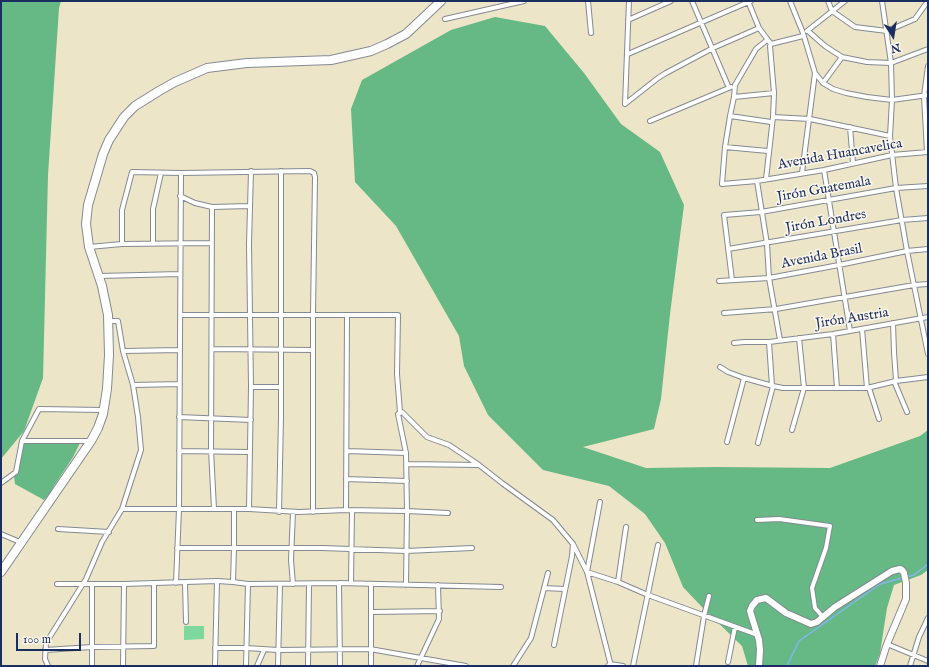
<!DOCTYPE html>
<html>
<head>
<meta charset="utf-8">
<style>
  body { margin:0 }
  #map { position:relative; width:929px; height:667px; overflow:hidden; background:#ede5c7; font-family:"IM FELL English",serif }
  canvas { display:block }
  .frame { position:absolute; inset:0; border:2px solid #1b2f5e; pointer-events:none }
  .north { position:absolute; left:873px; top:16px; width:40px; height:40px; -webkit-text-stroke:3px #fbf7ec; paint-order:stroke; rotate:168deg; font-size:11px; font-weight:700; line-height:16px; text-align:center; color:#1b2f5e }
  .north::after { content:''; display:block; margin:auto; width:14px; height:18px; background:#1b2f5e; clip-path:polygon(50% 0,100% 100%,50% 72%,0 100%) }
  .scale { position:absolute; left:16px; top:633px; width:65px; height:18px; box-sizing:border-box; border:2px solid #1b2f5e; border-top:0; padding-left:5px; font-size:12px; line-height:14px; white-space:nowrap; color:#1b2f5e; -webkit-text-stroke:3px #fbf7ec; paint-order:stroke }
</style>
</head>
<body>
<div id="map">
<canvas width="929" height="667"></canvas>
<div class="frame"></div>
<div class="north">N</div>
<div class="scale">100 m</div>
</div>
<script>
const ctx = document.querySelector('canvas').getContext('2d');
ctx.lineJoin = 'round';
function fillPath(path, color) { ctx.fillStyle = color; ctx.fill(path, 'evenodd'); }
const toPath = rows => new Path2D(rows.map(r => 'M' + r).join(''));
function stroke(path, color, width, dash) { ctx.strokeStyle = color; ctx.lineWidth = width; ctx.lineCap = dash ? 'butt' : 'round'; ctx.setLineDash(dash || []); ctx.stroke(path); }
function drawText(font, color, halo, rows, align = 'center') {
  ctx.font = font + ' "IM FELL English",serif'; ctx.lineWidth = 3; ctx.setLineDash([]); ctx.textBaseline = 'middle'; ctx.strokeStyle = halo; ctx.fillStyle = color; for (const [text, x, y, turn = 0] of rows) {
    ctx.save(); ctx.translate(x, y); ctx.rotate((+turn || 0) * Math.PI / 180); ctx.textAlign = isNaN(turn) ? turn : align; if (halo) ctx.strokeText(text, 0, 0); ctx.fillText(text, 0, 0); ctx.restore();
  }
}
const green = toPath([
  [184,626,204,626,204,639,184,640]
]);
const forest = toPath([
  [1,1,61,1,59,8,48,175,43,378,24,431,1,459],
  [495,17,545,26,584,73,621,124,660,152,684,205,670,314,661,399,654,429,583,447,646,468,716,467,830,468,920,436,928,430,928,570,921,575,894,585,887,608,880,653,875,666,748,666,742,646,701,606,683,587,665,543,645,514,609,486,543,470,488,415,464,366,459,336,396,226,355,182,351,109,362,80,451,30],
  [61,438,82,439,73,457,54,486,50,494,44,500,15,484,14,476,19,466,25,440]
]);
const stream = toPath([
  [906,577,914,575,928,564],
  [787,666,799,641,880,584,902,578]
]);
const street = toPath([
  [588,1,591,33],
  [692,1,729,88],
  [748,1,759,28,771,44,770,46,774,93,773,117,766,179],
  [790,1,803,33,815,73,823,83,833,89,846,93,867,97,892,100,928,95],
  [828,1,832,11,855,27,887,31,915,19,928,1],
  [882,1,891,63,892,100,890,136,896,188,907,251,928,354],
  [445,19,524,1],
  [628,20,671,1],
  [807,31,845,1],
  [808,31,825,46,842,57,867,62,891,63,928,49],
  [767,40,756,49,735,85,734,97,730,116,725,147,722,184,757,181,824,170,892,155,928,152],
  [771,44,803,36],
  [628,54,751,1],
  [823,83,842,57],
  [734,97,774,93],
  [625,104,658,78,666,73,713,48,759,28],
  [625,104,629,1],
  [730,116,771,122],
  [773,117,810,119,890,136],
  [650,121,731,87],
  [850,127,853,163],
  [725,147,768,151],
  [927,152,924,96,928,66],
  [824,170,850,331],
  [802,173,815,73],
  [757,181,767,244,769,278,780,340],
  [180,196,195,203,212,207,249,206],
  [212,207,211,450,214,509],
  [153,243,153,209,161,173],
  [122,244,122,210,132,172,181,173,310,171,314,173,315,177,313,314,313,512],
  [89,247,122,244,212,243],
  [728,249,902,220,928,218],
  [99,276,180,274],
  [732,280,724,215,761,212,896,188,928,186],
  [719,281,769,278,839,265,907,251,928,249],
  [724,313,776,309,914,285,928,284],
  [180,315,398,315,397,374,400,412],
  [893,323,894,352,896,381],
  [862,329,867,388],
  [833,334,837,388],
  [734,343,744,342,769,342],
  [212,349,313,350],
  [123,351,180,350],
  [720,367,728,372,744,378,773,386,783,388,867,388,896,381,928,377],
  [894,381,907,412],
  [133,385,180,384],
  [772,386,769,342,833,334,928,317],
  [251,387,281,387],
  [869,388,879,419],
  [179,417,251,420],
  [792,430,804,388,799,338],
  [22,441,91,441],
  [727,442,744,378],
  [758,443,773,386],
  [179,451,249,452],
  [347,451,406,453],
  [407,464,478,465],
  [346,479,407,481],
  [1,483,16,472,22,441,39,409,103,410],
  [600,502,587,572,618,582,648,595,758,635],
  [122,509,249,509,299,512,346,510,407,511,448,513],
  [249,509,251,387,249,244,251,171],
  [346,510,347,315],
  [279,512,281,418,281,171],
  [293,512,291,560,293,584],
  [757,520,779,519,830,526,826,548,812,588,815,608,823,617],
  [58,529,109,532],
  [1,534,20,542],
  [177,548,322,548,406,551,472,548],
  [233,582,234,547,234,509],
  [618,582,626,527],
  [176,583,179,509,181,173],
  [185,583,186,622],
  [339,583,340,666],
  [351,583,352,510],
  [57,584,124,584,217,581,233,582,248,584,339,583,501,587],
  [371,585,371,666],
  [406,585,407,511,406,453,398,414,402,412,427,437,449,445,479,465,502,483,553,520,573,544,587,572,611,666],
  [544,588,565,589],
  [372,612,440,611],
  [887,644,928,661],
  [554,645,572,556,573,544],
  [215,648,246,648,278,650,370,649,466,666],
  [45,650,92,647,154,646,154,583],
  [728,662,735,627],
  [48,666,45,659,46,643,86,579,102,542,122,509,141,450,138,417,133,385,123,351,118,321,108,321],
  [92,666,92,585],
  [123,666,124,584],
  [215,666,217,581],
  [246,666,248,584],
  [257,666,264,650],
  [278,666,280,585],
  [308,666,309,584],
  [417,666,439,619,438,585],
  [513,666,531,638,548,573],
  [608,666,610,664,623,666],
  [633,666,658,545],
  [696,666,704,616,709,596],
  [910,666,919,637,928,618]
]);
const secondary = toPath([
  [759,666,760,650,759,640,750,611,752,606,757,600,766,598,786,613,811,624,817,622,835,607,892,571,900,569,902,570,904,573,906,583,906,599,887,644,880,666]
]);
const highway = toPath([
  [1,572,91,441,98,428,103,414,107,389,109,355,108,315,102,286,89,247,86,224,88,205,103,154,109,140,124,117,135,106,159,91,175,82,207,68,247,63,331,60,371,51,387,44,406,34,441,1]
]);
const streetNames = [
  ["Avenida Huancavelica",840,155,-10],
  ["Jirón Guatemala",824,190,-10],
  ["Jirón Londres",826,222,-10],
  ["Avenida Brasil",822,257,-11],
  ["Jirón Austria",852,319,-9]
];
fillPath(green, '#7ed89e');
fillPath(forest, '#66b885');
stroke(stream, '#81b7f0', 1.5);
stroke(street, '#848a92', 6);
stroke(secondary, '#848a92', 8);
stroke(highway, '#848a92', 10);
stroke(street, '#fff', 4);
stroke(secondary, '#fff', 6);
stroke(highway, '#fff', 8);
drawText('14px', '#1b2f5e', '#fbf7ec', streetNames);
</script>
</body>
</html>
